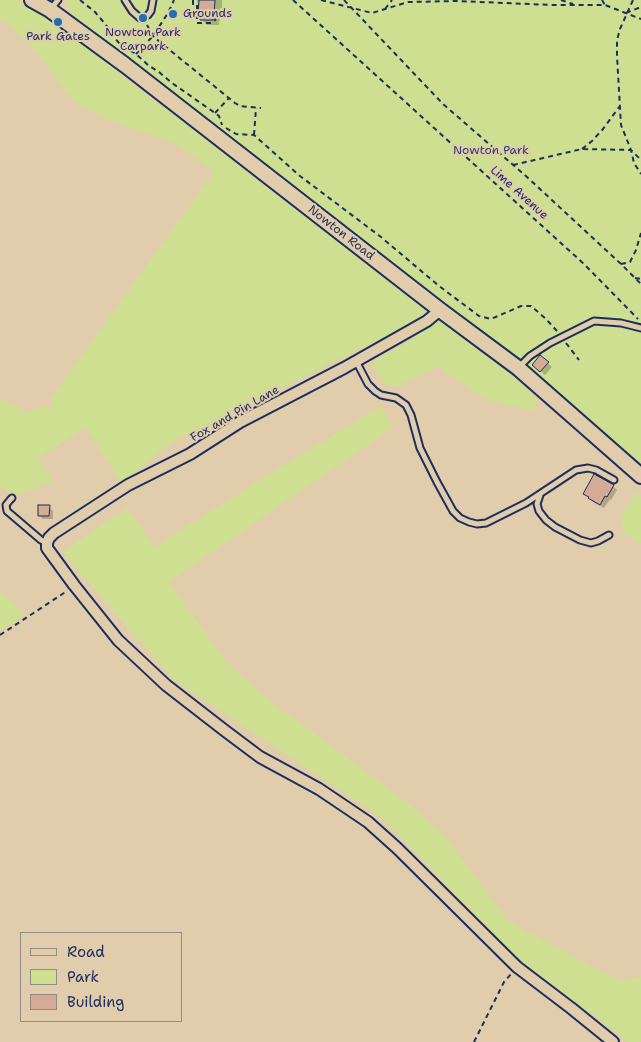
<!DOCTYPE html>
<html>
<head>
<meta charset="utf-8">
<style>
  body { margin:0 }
  #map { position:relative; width:641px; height:1042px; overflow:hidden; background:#e1ccab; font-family:"Shantell Sans",sans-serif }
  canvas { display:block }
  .legend { position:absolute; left:20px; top:932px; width:162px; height:90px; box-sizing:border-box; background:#e1ccab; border:1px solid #928d8c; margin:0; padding:6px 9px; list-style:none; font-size:15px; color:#1b2f5e }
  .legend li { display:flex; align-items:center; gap:10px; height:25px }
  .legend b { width:25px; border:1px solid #928d8c }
</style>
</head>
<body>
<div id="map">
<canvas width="641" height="1042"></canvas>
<ul class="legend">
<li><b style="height:6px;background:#e1ccab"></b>Road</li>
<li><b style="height:14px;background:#cfdf92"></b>Park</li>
<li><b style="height:14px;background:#d5ab95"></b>Building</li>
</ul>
</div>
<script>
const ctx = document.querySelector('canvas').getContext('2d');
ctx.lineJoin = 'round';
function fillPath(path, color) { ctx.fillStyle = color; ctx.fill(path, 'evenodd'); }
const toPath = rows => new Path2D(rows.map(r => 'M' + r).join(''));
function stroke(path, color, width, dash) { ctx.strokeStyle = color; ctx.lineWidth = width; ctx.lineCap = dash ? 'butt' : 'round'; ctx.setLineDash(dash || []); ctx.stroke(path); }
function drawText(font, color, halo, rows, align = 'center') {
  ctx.font = font + ' "Shantell Sans",sans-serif'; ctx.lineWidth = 4; ctx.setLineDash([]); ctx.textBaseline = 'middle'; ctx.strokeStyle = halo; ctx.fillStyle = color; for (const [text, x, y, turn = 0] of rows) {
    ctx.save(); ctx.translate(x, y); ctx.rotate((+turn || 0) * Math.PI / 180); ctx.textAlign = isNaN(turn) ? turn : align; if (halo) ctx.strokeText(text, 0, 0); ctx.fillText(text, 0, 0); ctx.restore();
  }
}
const green = toPath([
  [0,0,17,0,48,18,427,311,400,329,174,441,121,483,86,427,38,458,52,481,13,497,0,486,0,399,24,410,25,414,38,407,52,408,53,402,50,400,214,172,188,152,175,144,107,119,79,105,68,94,42,59,30,46,9,25,0,18],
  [68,0,641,0,641,471,448,308,303,194,73,18,70,15,67,9],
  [438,320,509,373,538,399,533,411,484,399,439,366,396,387,384,385,370,362,406,343],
  [381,406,392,428,169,582,228,664,279,709,299,722,412,806,423,816,448,840,508,921,598,970,621,980,630,980,641,976,641,1042,626,1042,618,1034,516,957,382,818,174,680,62,552,127,508,155,547,260,480],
  [636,492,641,497,641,543,627,536,620,519],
  [0,591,26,614,0,631]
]);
const shadow = toPath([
  [197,0,222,0,222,8,220,8,220,21,219,21,219,25,207,25,201,19,200,5,197,2],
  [540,357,552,367,545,375,534,365],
  [613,486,617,490,611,500,610,499,604,508,593,502,584,493],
  [49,507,53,511,53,519,43,519,39,515]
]);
const building = toPath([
  [199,0,215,0,214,15,213,15,213,20,200,20,200,15,198,15,199,0],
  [540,355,549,362,540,372,532,365,540,355],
  [594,474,614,485,607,497,605,496,600,505,588,498,589,497,583,494,594,474],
  [38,505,50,505,49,516,38,516,38,505]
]);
const path = toPath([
  [80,0,95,12,106,25,113,36,120,44,136,54,148,65,159,72,172,83,215,113,219,116,222,125],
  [193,0,193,4,199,5],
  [293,0,584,264,638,319],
  [321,0,372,13,408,2,457,1,553,5,605,5,641,19],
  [344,0,443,104,527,177,621,264,641,284],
  [561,0,573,4],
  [602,0,605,5],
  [633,0,620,29,617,40,617,56,621,125,631,150,634,163,641,174],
  [197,5,197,23,212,23,216,19],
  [385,9,392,0],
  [626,13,641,7],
  [147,25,153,36,161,43,235,103,240,106,261,108],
  [136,54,153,36,168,13,174,0],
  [215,113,229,98],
  [226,128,236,134,254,135,300,176,381,237,439,286,479,316,491,319,521,306,531,306,545,318,557,331],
  [254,135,256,108],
  [582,149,592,141,603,129,620,106],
  [513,165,582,149,631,150,641,160],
  [621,264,630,262,636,250,641,233],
  [635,278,641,279],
  [566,343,579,360],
  [0,635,67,591],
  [474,1042,504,982,511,974]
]);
const lane = toPath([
  [125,0,132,11,140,18,143,18,148,15,151,11,153,0],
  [50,10,58,0],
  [356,361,368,384,375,391,381,395,396,398,406,405,411,415,420,448,437,482,453,511,460,518,469,522,477,524,486,523,526,503,576,470,588,468,596,470,614,480],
  [520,366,530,356,550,343,594,321,621,323,641,328],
  [540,495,537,504,539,511,546,520,555,527,580,540,591,543,598,541,609,535],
  [12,498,10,500,6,505,7,511,41,540,47,543]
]);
const street = toPath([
  [440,310,427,321,344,368,240,422,190,454,128,485,54,533,49,538,47,543,47,548,74,585,118,640,166,685,224,730,260,757,319,789,368,822,397,848,517,967,571,1008,613,1042]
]);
const secondary = toPath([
  [32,0,50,10,125,65,440,310,518,368,641,476]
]);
const markers = [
  [173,14,5,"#1f6fb2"],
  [143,18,5,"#1f6fb2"],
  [58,22,5,"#1f6fb2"]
];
const poiNames = [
  ["Grounds",183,14,"left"],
  ["Nowton Park",143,33],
  ["Carpark",143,47],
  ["Park Gates",58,37]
];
const parkNames = [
  ["Nowton Park",491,151]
];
const streetNames = [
  ["Lime Avenue",519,193,42],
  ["Nowton Road",341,233,38],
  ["Fox and Pin Lane",235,414,-30]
];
fillPath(green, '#cfdf92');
fillPath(shadow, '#0003');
fillPath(building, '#d5ab95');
stroke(building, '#1b2f5e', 1);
stroke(lane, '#1b2f5e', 9);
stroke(street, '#1b2f5e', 14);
stroke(secondary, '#1b2f5e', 18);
stroke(path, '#1b2f5e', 2, [5, 4]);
stroke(lane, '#e1ccab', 5);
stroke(street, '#e1ccab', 10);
stroke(secondary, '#e1ccab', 14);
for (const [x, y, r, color] of markers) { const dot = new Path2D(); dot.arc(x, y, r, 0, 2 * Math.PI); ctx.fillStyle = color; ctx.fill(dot); stroke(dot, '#e1ccab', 2); }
drawText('12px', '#1b2f5e', '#e1ccab', poiNames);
drawText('12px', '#2d4163', '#e1ccab', parkNames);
drawText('12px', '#1b2f5e', '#e1ccab', streetNames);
</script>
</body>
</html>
